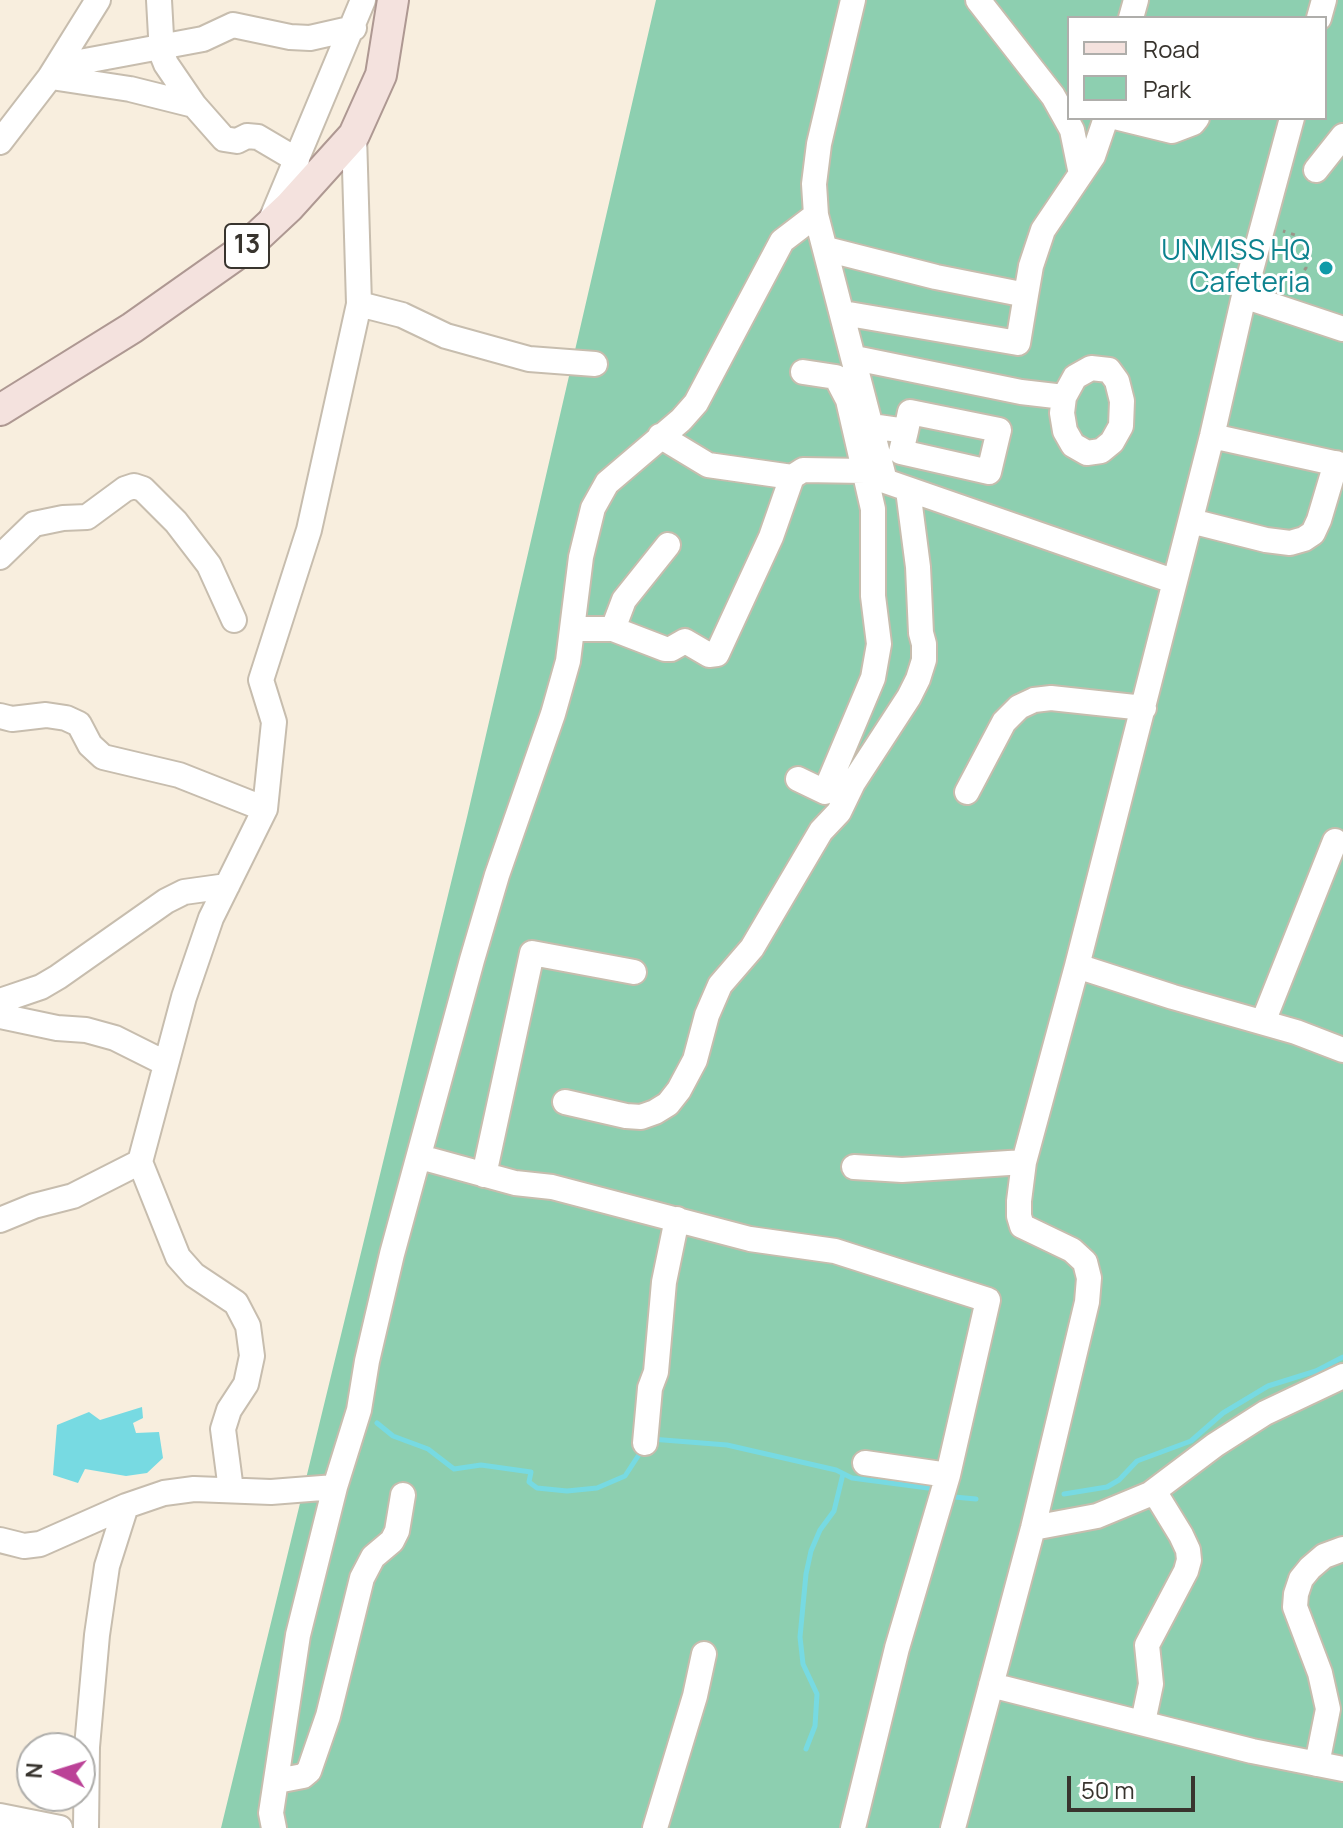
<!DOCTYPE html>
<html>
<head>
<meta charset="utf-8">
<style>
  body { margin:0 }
  #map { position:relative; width:1343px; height:1828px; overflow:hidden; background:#f8eede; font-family:Manrope,sans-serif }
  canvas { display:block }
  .legend { position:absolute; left:1067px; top:16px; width:260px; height:104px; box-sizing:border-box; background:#fff; border:2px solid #afaeab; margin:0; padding:10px 14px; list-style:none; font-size:24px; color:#38342e }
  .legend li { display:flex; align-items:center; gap:16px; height:40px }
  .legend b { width:40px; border:2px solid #afaeab }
  .north { position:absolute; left:16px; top:1732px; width:80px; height:80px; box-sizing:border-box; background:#fff; border:2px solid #afaeab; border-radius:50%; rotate:274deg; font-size:22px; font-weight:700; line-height:32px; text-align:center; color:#38342e }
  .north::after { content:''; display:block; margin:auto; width:28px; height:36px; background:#bb4297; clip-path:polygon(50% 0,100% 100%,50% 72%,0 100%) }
  .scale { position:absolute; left:1067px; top:1776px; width:128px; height:36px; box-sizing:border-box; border:4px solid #38342e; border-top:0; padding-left:10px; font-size:24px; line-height:28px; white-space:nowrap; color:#38342e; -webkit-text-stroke:6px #fff; paint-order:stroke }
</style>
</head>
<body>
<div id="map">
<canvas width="1343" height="1828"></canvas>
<ul class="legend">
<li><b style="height:10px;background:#f4e2de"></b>Road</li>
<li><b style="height:22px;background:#8dcfb0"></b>Park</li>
</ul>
<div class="north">N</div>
<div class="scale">50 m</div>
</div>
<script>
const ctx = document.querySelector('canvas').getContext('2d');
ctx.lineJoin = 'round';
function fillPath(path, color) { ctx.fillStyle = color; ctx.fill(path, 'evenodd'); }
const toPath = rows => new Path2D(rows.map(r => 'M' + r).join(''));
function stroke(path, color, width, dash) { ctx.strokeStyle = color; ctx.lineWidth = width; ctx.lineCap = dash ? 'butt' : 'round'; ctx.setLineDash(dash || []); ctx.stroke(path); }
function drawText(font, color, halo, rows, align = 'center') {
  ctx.font = font + ' Manrope,sans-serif'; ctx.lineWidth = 6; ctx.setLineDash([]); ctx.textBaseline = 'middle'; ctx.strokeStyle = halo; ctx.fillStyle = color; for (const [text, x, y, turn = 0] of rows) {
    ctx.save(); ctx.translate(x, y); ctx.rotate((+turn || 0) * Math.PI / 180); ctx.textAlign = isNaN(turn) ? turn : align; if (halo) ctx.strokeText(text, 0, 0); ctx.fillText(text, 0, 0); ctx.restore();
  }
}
const green = toPath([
  [656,0,1343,0,1343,1828,221,1828,467,817],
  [1069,18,1325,18,1325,118,1069,118]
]);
const water = toPath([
  [142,1407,143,1418,133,1423,136,1433,159,1432,163,1458,147,1473,126,1476,85,1469,78,1483,53,1475,57,1425,89,1412,100,1420]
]);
const stream = toPath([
  [377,1423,393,1436,428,1449,454,1469,481,1465,531,1472,529,1482,537,1488,567,1491,597,1488,625,1476,642,1450],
  [651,1439,727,1445,836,1470,852,1478,928,1488],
  [1064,1494,1107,1487,1119,1480,1137,1461,1191,1441,1223,1413,1268,1386,1316,1371,1343,1357],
  [954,1497,976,1499],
  [806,1749,815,1726,817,1694,803,1664,800,1637,806,1574,811,1551,820,1530,834,1511,843,1474]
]);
const path = toPath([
  [1269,280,1290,282,1300,276,1306,268,1307,251,1295,235,1283,231]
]);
const minor = toPath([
  [159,0,162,54,166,64,194,105,224,139,237,141,247,136,258,137,297,160],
  [853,0,819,144,814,184,816,215,885,481,1173,581],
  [978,0,1053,96,1072,130,1081,174],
  [1131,18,1136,0],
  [1319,18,1324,0],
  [50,77,85,61,203,39,233,25,290,37,310,38,354,28],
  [51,77,130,89,194,105],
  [1119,118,1172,131,1193,123,1197,118],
  [0,142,50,77,98,0],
  [1316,170,1343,136],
  [271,220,363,0],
  [826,249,936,277,1026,295,1018,343,843,313],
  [1026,295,1031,266,1043,230,1093,156,1106,118],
  [1244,296,1343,329],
  [359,304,402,315,446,336,529,359,595,364],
  [855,358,1021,392,1064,397,1075,377,1091,368,1109,370,1117,381,1122,401,1121,426,1112,442,1101,451,1087,453,1073,445,1065,431,1062,413,1064,397],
  [871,426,906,431,910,412,999,430,989,472,901,452,906,431],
  [1212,436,1343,465],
  [792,477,803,470,865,471],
  [1191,521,1266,540,1290,543,1304,539,1313,533,1319,520,1336,463],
  [0,557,34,524,63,518,87,517,125,489,134,486,143,489,176,522,209,565,234,620],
  [574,629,613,629,665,649,671,649,685,641,709,655,717,654,771,537,792,477,708,465,660,436],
  [613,629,624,600,668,545],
  [0,716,12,719,46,715,66,718,79,724,90,745,103,757,179,775,265,809],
  [798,779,825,792,873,678,879,644,873,596,873,509,848,400,836,377,803,372],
  [967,792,1004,722,1019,707,1034,700,1051,698,1144,708],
  [1077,966,1173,997,1296,1032,1343,1050],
  [0,1001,41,987,58,977,166,901,184,892,227,886],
  [0,1016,57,1028,86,1030,115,1038,163,1062],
  [1263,1022,1335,841],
  [565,1102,626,1116,641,1117,655,1112,668,1104,679,1090,695,1060,707,1015,720,985,752,948,821,831,839,812,853,783,909,697,918,679,924,660,924,644,921,633,918,567,908,490],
  [420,1157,515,1183,552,1187,750,1239,835,1251,988,1300,948,1475,897,1648,853,1828],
  [854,1167,902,1170,1024,1162],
  [484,1175,532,953,634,972],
  [0,1220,34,1206,73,1196,140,1162],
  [645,1443,650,1388,656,1372,664,1282,677,1219],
  [865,1463,948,1475],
  [231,1490,223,1429,229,1410,246,1384,252,1356,248,1326,236,1303,194,1275,178,1257,140,1162,184,997,211,918,265,809,274,722,261,680,309,530,359,304,354,135],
  [1033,1528,1097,1516,1150,1494,1215,1445,1265,1413,1343,1376],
  [0,1540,24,1546,40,1544,126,1506],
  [991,1685,1252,1751,1343,1769],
  [1143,1722,1151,1684,1147,1645,1186,1571,1189,1560,1188,1550,1181,1535,1154,1491],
  [1317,1764,1328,1709,1320,1673,1295,1607,1296,1594,1301,1579,1310,1568,1324,1556,1343,1549],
  [277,1781,303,1776,309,1771,328,1716,362,1578,373,1557,392,1541,397,1531,403,1495],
  [0,1816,60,1828],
  [86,1828,87,1747,97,1635,107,1566,126,1506,164,1493,194,1489,271,1492,335,1487],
  [274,1828,271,1813,298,1635,335,1487,359,1410,367,1361,392,1254,472,960,497,875,553,714,568,661,581,557,593,508,607,483,681,420,696,403,782,241,816,215],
  [655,1828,695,1696,704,1654],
  [953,1828,1033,1528,1087,1302,1089,1278,1085,1262,1072,1250,1022,1226,1019,1216,1019,1201,1024,1162,1077,966,1212,436,1244,296,1292,118]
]);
const major = toPath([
  [0,410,132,328,244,249,289,207,354,135,381,75,393,0]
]);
const markers = [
  [1326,268,8,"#0f9aa8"]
];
const shields = [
  [247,246,44]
];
const shieldNames = [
  ["13",247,246]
];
const cultureNames = [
  ["UNMISS HQ",1310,252],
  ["Cafeteria",1310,284]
];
fillPath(green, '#8dcfb0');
fillPath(water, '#77dae2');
stroke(stream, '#77dae2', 5);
stroke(minor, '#c7bdae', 28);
stroke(major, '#ae9892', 34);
stroke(path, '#9b9489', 3, [4, 6]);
stroke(minor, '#fff', 24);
stroke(major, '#f4e2de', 30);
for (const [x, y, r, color] of markers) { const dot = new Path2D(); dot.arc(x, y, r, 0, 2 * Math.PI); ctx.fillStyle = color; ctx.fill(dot); stroke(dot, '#fff', 3); }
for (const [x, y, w] of shields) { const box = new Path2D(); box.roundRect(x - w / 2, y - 22, w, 44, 6); ctx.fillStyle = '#fff'; ctx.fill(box); stroke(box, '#38342e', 2); }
drawText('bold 26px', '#38342e', null, shieldNames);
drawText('28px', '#0d838f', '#fff', cultureNames, 'right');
</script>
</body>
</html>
